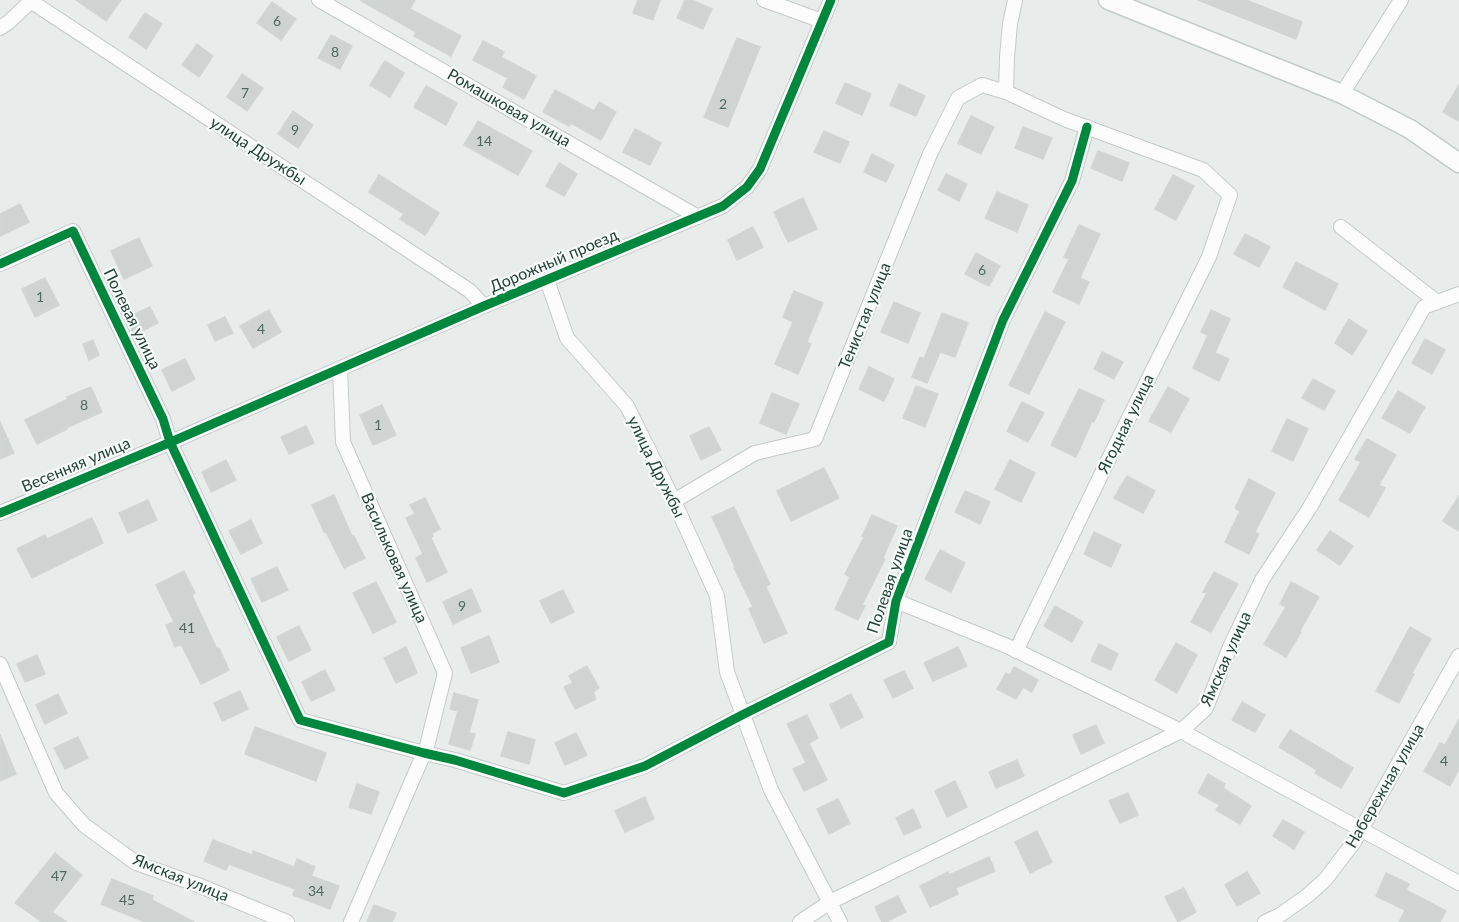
<!DOCTYPE html>
<html>
<head>
<meta charset="utf-8">
<style>
  body { margin:0 }
  canvas { display:block; background:#e8edeb }
</style>
</head>
<body>
<canvas width="1459" height="922"></canvas>
<script>
const ctx = document.querySelector('canvas').getContext('2d');
ctx.lineJoin = 'round';
function fillPath(path, color) { ctx.fillStyle = color; ctx.fill(path, 'evenodd'); }
const toPath = rows => new Path2D(rows.map(r => 'M' + r).join(''));
function stroke(path, color, width, dash) { ctx.strokeStyle = color; ctx.lineWidth = width; ctx.lineCap = dash ? 'butt' : 'round'; ctx.setLineDash(dash || []); ctx.stroke(path); }
function drawText(font, color, halo, rows, align = 'center') {
  ctx.font = font + ' Lato,sans-serif'; ctx.lineWidth = 4.5; ctx.setLineDash([]); ctx.textBaseline = 'middle'; ctx.strokeStyle = halo; ctx.fillStyle = color; for (const [text, x, y, turn = 0] of rows) {
    ctx.save(); ctx.translate(x, y); ctx.rotate((+turn || 0) * Math.PI / 180); ctx.textAlign = isNaN(turn) ? turn : align; if (halo) ctx.strokeText(text, 0, 0); ctx.fillText(text, 0, 0); ctx.restore();
  }
}
const building = toPath([
  [76,0,121,0,106,21,76,0],
  [360,0,415,0,410,9,461,36,451,56,414,36,416,32,360,0],
  [638,0,660,0,653,20,633,13,638,0],
  [685,0,692,0,712,9,703,29,677,18,685,0],
  [1198,0,1246,0,1302,22,1296,39,1198,0],
  [272,2,296,19,281,40,257,23,272,2],
  [145,13,162,24,146,49,129,37,145,13],
  [331,35,352,46,340,69,318,58,331,35],
  [737,38,760,47,728,127,704,117,737,38],
  [483,41,504,52,501,57,536,76,524,99,503,87,508,78,473,60,483,41],
  [197,44,213,56,199,77,182,65,197,44],
  [385,61,404,73,390,97,370,85,385,61],
  [242,74,263,88,247,111,227,97,242,74],
  [845,83,871,94,862,115,836,103,845,83],
  [899,84,925,96,916,116,890,105,899,84],
  [1459,85,1459,121,1443,112,1459,85],
  [426,86,457,103,446,125,414,107,426,86],
  [555,90,594,111,599,102,616,112,601,140,571,123,569,126,543,112,555,90],
  [293,111,313,125,298,148,278,134,293,111],
  [971,116,994,127,981,154,958,143,971,116],
  [478,121,532,151,518,175,464,145,478,121],
  [1023,127,1052,138,1043,159,1015,148,1023,127],
  [635,129,661,143,650,165,623,152,635,129],
  [824,131,849,142,840,163,814,152,824,131],
  [1098,151,1129,163,1122,181,1091,168,1098,151],
  [872,154,894,165,886,182,864,172,872,154],
  [559,163,577,174,564,196,546,186,559,163],
  [946,174,967,184,959,201,938,190,946,174],
  [379,175,439,213,425,235,400,219,404,214,369,192,379,175],
  [1173,175,1194,186,1176,220,1155,209,1173,175],
  [997,192,1028,205,1017,232,985,218,997,192],
  [803,198,817,229,788,242,774,212,803,198],
  [20,204,29,222,0,236,0,214,20,204],
  [1079,225,1100,234,1080,278,1089,282,1079,304,1053,292,1069,259,1064,257,1079,225],
  [753,227,763,247,737,260,728,240,753,227],
  [1245,234,1270,247,1259,267,1234,254,1245,234],
  [139,238,152,266,124,279,111,251,139,238],
  [976,253,1000,266,989,286,965,274,976,253],
  [1296,262,1338,284,1325,310,1283,287,1296,262],
  [45,278,59,305,35,317,22,289,45,278],
  [794,291,823,303,807,342,811,344,798,374,775,364,793,322,783,317,794,291],
  [894,302,920,313,908,343,881,332,894,302],
  [150,307,158,323,134,335,126,318,150,307],
  [269,310,281,332,253,348,240,326,269,310],
  [1211,310,1230,319,1215,353,1229,359,1219,381,1193,368,1208,335,1201,332,1211,310],
  [1045,312,1065,322,1029,394,1009,385,1045,312],
  [942,313,968,323,955,357,940,352,927,383,912,377,920,357,924,359,942,313],
  [225,317,233,333,215,341,208,325,225,317],
  [1349,319,1367,331,1352,355,1335,343,1349,319],
  [1425,339,1445,350,1432,374,1412,363,1425,339],
  [93,340,99,355,89,360,83,344,93,340],
  [1102,352,1123,362,1114,379,1094,369,1102,352],
  [185,359,195,379,172,391,162,370,185,359],
  [869,367,894,379,884,401,859,389,869,367],
  [1313,379,1335,391,1324,410,1302,398,1313,379],
  [916,386,938,394,925,427,903,418,916,386],
  [91,387,102,412,66,428,67,429,37,444,25,420,68,399,67,397,91,387],
  [1168,387,1189,399,1171,432,1149,421,1168,387],
  [1079,389,1104,400,1094,422,1092,421,1076,457,1051,445,1079,389],
  [1398,391,1425,407,1410,433,1382,418,1398,391],
  [772,393,799,404,786,434,760,423,772,393],
  [1022,402,1044,413,1028,442,1007,431,1022,402],
  [382,405,396,435,373,445,360,415,382,405],
  [1287,419,1308,429,1293,461,1272,451,1287,419],
  [0,422,14,453,0,459,0,422],
  [306,426,314,443,289,454,281,437,306,426],
  [709,427,721,450,701,460,690,436,709,427],
  [1367,439,1396,455,1379,485,1385,488,1369,517,1339,500,1361,462,1355,459,1367,439],
  [226,460,236,480,211,492,202,472,226,460],
  [1010,460,1035,473,1021,502,995,489,1010,460],
  [824,468,839,498,791,521,777,491,824,468],
  [1127,476,1155,491,1143,513,1114,498,1127,476],
  [1249,479,1275,493,1255,532,1259,534,1249,554,1225,542,1240,511,1235,508,1249,479],
  [965,491,990,502,980,524,955,512,965,491],
  [334,495,352,536,354,536,365,558,344,568,326,532,324,532,312,505,334,495],
  [1459,496,1459,531,1443,521,1459,496],
  [425,498,440,529,432,533,433,536,431,538,447,572,427,582,416,558,423,554,406,518,415,514,410,505,425,498],
  [148,500,157,520,128,533,119,513,148,500],
  [734,507,770,584,766,587,787,633,764,643,749,609,753,607,734,568,735,567,712,517,734,507],
  [872,515,897,526,883,558,885,559,862,605,865,606,858,620,835,609,850,577,845,574,864,537,862,536,872,515],
  [92,518,103,543,32,578,17,549,45,535,47,539,92,518],
  [251,520,262,543,241,554,229,531,251,520],
  [1330,531,1353,546,1340,565,1317,550,1330,531],
  [1094,532,1121,545,1111,567,1084,554,1094,532],
  [940,550,965,563,951,592,925,579,940,550],
  [277,567,288,590,262,602,251,579,277,567],
  [184,571,195,593,192,595,217,649,219,648,229,670,201,684,181,644,175,647,166,625,174,622,156,585,184,571],
  [1214,572,1238,584,1211,632,1191,622,1207,593,1203,592,1214,572],
  [376,582,396,622,373,633,353,593,376,582],
  [1291,582,1319,597,1300,631,1301,632,1286,657,1264,644,1286,607,1280,604,1291,582],
  [471,589,481,611,453,624,443,602,471,589],
  [563,590,574,612,551,623,540,601,563,590],
  [1055,606,1083,622,1072,642,1044,626,1055,606],
  [299,626,311,650,289,661,277,637,299,626],
  [1410,627,1431,639,1412,673,1414,674,1399,703,1376,691,1410,627],
  [489,636,499,662,471,673,461,648,489,636],
  [1176,643,1197,655,1177,693,1155,680,1176,643],
  [1099,644,1118,654,1111,670,1091,661,1099,644],
  [406,647,417,673,396,683,384,658,406,647],
  [958,647,967,666,933,681,924,663,958,647],
  [37,655,45,674,25,682,17,664,37,655],
  [587,666,599,688,593,692,596,699,575,709,564,687,573,683,569,676,587,666],
  [1014,667,1038,680,1032,692,1023,687,1016,699,997,689,1006,673,1010,675,1014,667],
  [325,670,335,690,311,701,302,682,325,670],
  [904,671,913,688,893,698,884,680,904,671],
  [240,691,248,709,222,721,214,703,240,691],
  [454,693,478,700,469,733,475,734,470,750,449,744,458,711,450,709,454,693],
  [58,694,67,713,45,724,36,705,58,694],
  [851,694,863,717,841,728,830,705,851,694],
  [1242,702,1265,715,1255,732,1232,720,1242,702],
  [807,715,818,738,809,743,827,780,804,791,793,769,806,763,787,724,807,715],
  [1459,719,1459,769,1450,786,1424,771,1440,743,1445,745,1459,719],
  [1096,725,1104,743,1081,754,1073,735,1096,725],
  [255,727,326,753,316,781,245,754,255,727],
  [1290,730,1353,768,1341,788,1315,773,1317,770,1279,747,1290,730],
  [508,732,535,740,529,764,501,756,508,732],
  [576,733,587,755,565,765,555,743,576,733],
  [0,735,16,774,0,781,0,735],
  [78,737,88,758,65,769,54,748,78,737],
  [1017,760,1024,776,996,788,989,772,1017,760],
  [1208,774,1225,784,1223,788,1251,806,1240,824,1216,810,1220,805,1198,793,1208,774],
  [955,781,967,807,947,817,935,791,955,781],
  [357,784,379,792,371,814,349,807,357,784],
  [1128,793,1138,815,1120,823,1109,801,1128,793],
  [645,797,654,819,625,832,615,811,645,797],
  [838,799,850,823,829,834,817,809,838,799],
  [913,809,921,827,904,835,896,818,913,809],
  [1283,820,1304,832,1294,849,1273,836,1283,820],
  [1037,831,1052,862,1030,873,1015,842,1037,831],
  [213,840,252,855,253,851,294,867,297,859,315,867,311,876,339,886,330,909,293,895,295,889,229,864,226,870,204,861,213,840],
  [55,853,82,875,52,912,67,922,42,922,15,903,55,853],
  [989,857,995,871,956,888,958,894,930,907,920,886,948,872,949,875,989,857],
  [1247,872,1260,893,1237,906,1225,885,1247,872],
  [1386,873,1409,884,1406,890,1446,911,1440,922,1399,922,1405,910,1376,896,1386,873],
  [112,879,153,896,152,900,194,922,145,922,101,904,112,879],
  [1184,888,1196,912,1178,922,1165,897,1184,888],
  [898,896,906,912,886,922,882,922,875,907,898,896],
  [374,905,396,913,392,922,367,922,374,905]
]);
const minor = toPath([
  [29,0,470,291,484,306],
  [319,0,698,217],
  [764,0,822,21],
  [1015,0,1010,24,1007,57,1006,92,1064,119,1203,170,1230,195,1209,257,1115,446,1016,651],
  [0,28,9,22,31,1],
  [1342,94,1401,0],
  [1341,227,1437,302],
  [0,264,73,231,163,419,170,442,300,720,424,753,455,760,564,793,645,766,742,715,889,642,896,601,1003,320,1072,181,1087,127],
  [547,280,567,338,627,406,674,501,717,596,727,672,771,790,840,922],
  [340,369,343,442,445,673,427,746,351,922],
  [674,501,755,453,815,439,930,154,958,98,982,85,1006,92],
  [0,513,164,445,484,306,723,206,747,187,760,169,831,0],
  [896,601,1007,646,1181,731,1459,883],
  [0,664,56,793,84,825,136,863,198,885,287,922],
  [800,922,830,902,1181,731,1206,708,1230,647,1262,580,1310,507,1424,307,1459,294],
  [1265,922,1280,915,1307,896,1325,880,1354,842,1459,656]
]);
const secondary = toPath([
  [1108,0,1342,94,1410,129,1459,163]
]);
const cycleway = toPath([
  [0,264,73,231,163,419,170,442,300,720,424,753,455,760,564,793,645,766,742,715,889,642,896,601,1003,320,1072,181,1087,127],
  [0,513,164,445,484,306,723,206,747,187,760,169,831,0]
]);
const numberNames = [
  ["6",277,21],
  ["8",335,52],
  ["7",245,93],
  ["2",723,104],
  ["9",295,130],
  ["14",484,141],
  ["6",982,270],
  ["1",40,297],
  ["4",261,329],
  ["8",84,405],
  ["1",378,425],
  ["9",462,606],
  ["41",187,628],
  ["4",1444,761],
  ["47",59,876],
  ["34",316,891],
  ["45",127,900]
];
const streetNames = [
  ["Ромашковая улица",509,108,30],
  ["улица Дружбы",258,151,33],
  ["Дорожный проезд",554,261,-23],
  ["Тенистая улица",865,316,-68],
  ["Полевая улица",132,319,64],
  ["Ягодная улица",1126,424,-64],
  ["Весенняя улица",76,465,-23],
  ["улица Дружбы",656,467,64],
  ["Васильковая улица",394,558,66],
  ["Полевая улица",890,581,-71],
  ["Ямская улица",1226,659,-66],
  ["Набережная улица",1385,786,-60],
  ["Ямская улица",181,878,22]
];
fillPath(building, '#cfd4d2');
stroke(building, '#d1d6d4', 1.5);
stroke(minor, '#c5cac8', 16);
stroke(secondary, '#c3cbc8', 21);
stroke(minor, '#fcfcfc', 14);
stroke(secondary, '#fcfcfc', 18);
stroke(cycleway, '#00873e', 9);
drawText('14px', '#506761', null, numberNames);
drawText('16px', '#24423a', '#f7fbf9', streetNames);
</script>
</body>
</html>
